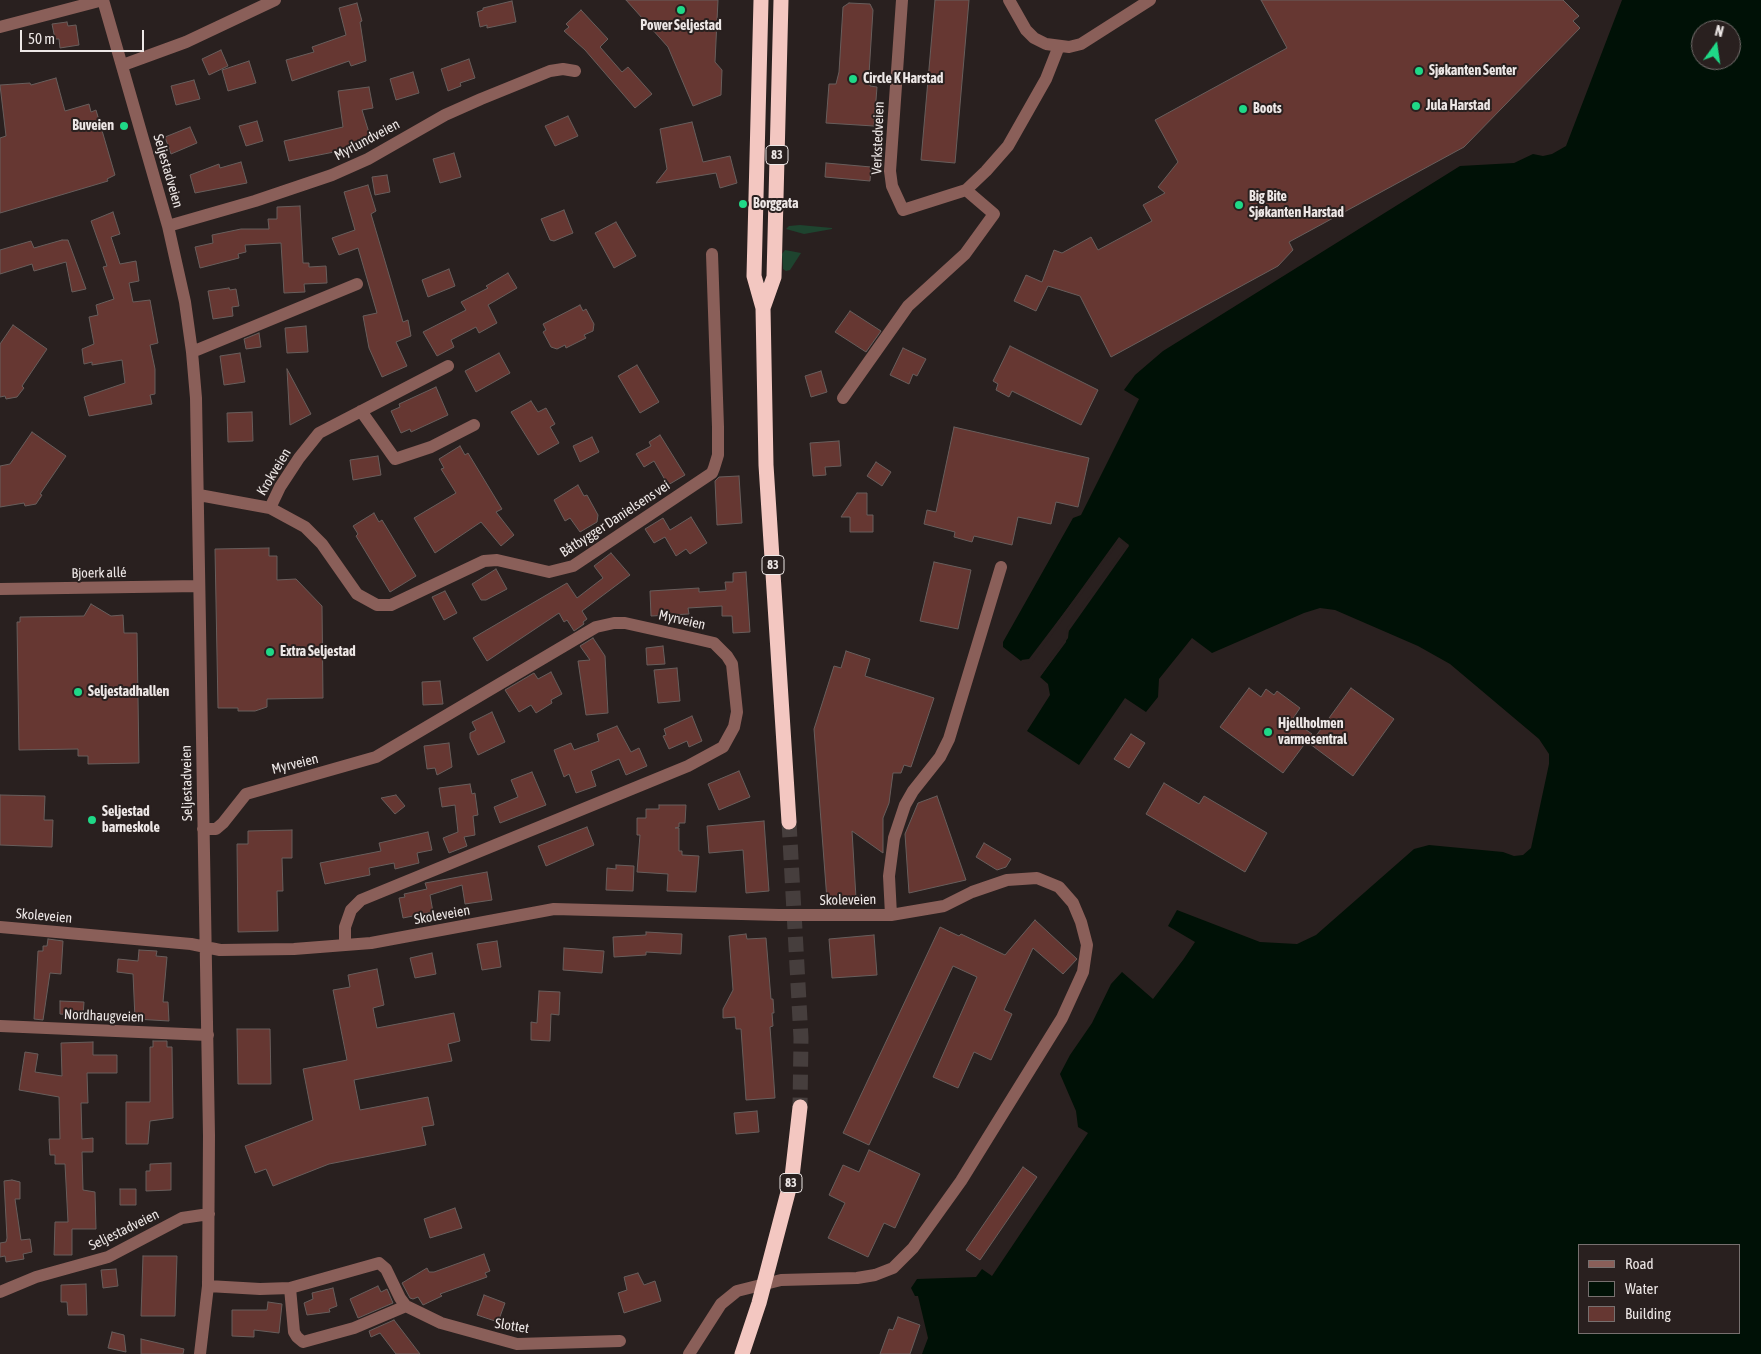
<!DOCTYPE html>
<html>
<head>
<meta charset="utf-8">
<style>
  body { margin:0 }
  #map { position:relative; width:1761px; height:1354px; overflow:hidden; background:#29201f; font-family:"Asap Condensed",sans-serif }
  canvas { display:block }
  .legend { position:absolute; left:1578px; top:1244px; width:162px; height:90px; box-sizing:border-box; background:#29201f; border:1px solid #77706f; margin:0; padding:6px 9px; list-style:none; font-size:15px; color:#ede7e6 }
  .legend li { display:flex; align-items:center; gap:10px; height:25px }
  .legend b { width:25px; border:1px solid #77706f }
  .north { position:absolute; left:1691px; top:20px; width:50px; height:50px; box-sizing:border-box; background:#29201f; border:1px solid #77706f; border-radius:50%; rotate:14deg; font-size:14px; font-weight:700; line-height:20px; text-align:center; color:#ede7e6 }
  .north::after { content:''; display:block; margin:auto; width:18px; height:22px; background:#1fd887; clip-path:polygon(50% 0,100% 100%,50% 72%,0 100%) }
  .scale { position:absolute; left:20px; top:30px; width:124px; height:22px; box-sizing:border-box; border:2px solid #ede7e6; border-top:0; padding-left:6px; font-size:15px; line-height:18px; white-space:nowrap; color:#ede7e6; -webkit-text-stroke:4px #29201f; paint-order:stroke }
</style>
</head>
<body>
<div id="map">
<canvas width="1761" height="1354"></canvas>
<ul class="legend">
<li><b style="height:6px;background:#8a5f59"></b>Road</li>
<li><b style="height:14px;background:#001106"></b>Water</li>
<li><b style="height:14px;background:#663732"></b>Building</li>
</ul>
<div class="north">N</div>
<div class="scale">50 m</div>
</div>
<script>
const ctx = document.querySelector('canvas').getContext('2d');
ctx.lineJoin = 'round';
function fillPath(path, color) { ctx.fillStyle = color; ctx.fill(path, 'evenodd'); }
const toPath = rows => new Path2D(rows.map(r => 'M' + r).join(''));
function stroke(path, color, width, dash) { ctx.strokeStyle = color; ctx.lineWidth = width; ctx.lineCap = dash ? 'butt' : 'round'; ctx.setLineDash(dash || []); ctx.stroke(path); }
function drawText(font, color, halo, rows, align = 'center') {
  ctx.font = font + ' "Asap Condensed",sans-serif'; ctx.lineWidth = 4; ctx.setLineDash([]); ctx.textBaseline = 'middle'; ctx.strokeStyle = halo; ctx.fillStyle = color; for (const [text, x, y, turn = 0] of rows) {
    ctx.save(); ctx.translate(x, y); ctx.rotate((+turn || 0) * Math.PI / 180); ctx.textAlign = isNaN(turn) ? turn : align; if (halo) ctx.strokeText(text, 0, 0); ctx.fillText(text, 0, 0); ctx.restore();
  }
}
const green = toPath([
  [800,225,832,228,832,229,804,234,786,229,789,226],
  [785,250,801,253,790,270,786,271,783,269,782,254]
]);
const water = toPath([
  [1622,0,1761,0,1761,1354,922,1354,928,1338,918,1296,915,1296,911,1288,917,1279,976,1277,982,1269,992,1276,1088,1133,1078,1127,1076,1111,1060,1074,1070,1055,1092,1023,1111,984,1122,972,1153,999,1183,960,1195,942,1168,926,1177,910,1260,942,1297,944,1316,935,1414,849,1429,845,1503,852,1514,856,1523,855,1531,848,1549,764,1549,754,1539,739,1450,664,1418,646,1335,610,1320,608,1304,613,1212,653,1192,638,1159,679,1158,697,1146,712,1125,698,1079,765,1027,731,1050,695,1048,684,1040,677,1068,638,1069,629,1129,545,1119,537,1030,660,1021,661,1003,647,1003,642,1073,518,1081,515,1139,399,1124,390,1135,375,1163,351,1460,166,1514,163,1533,154,1543,156,1552,154,1566,146],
  [1701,30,1731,30,1731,60,1701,60],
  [1580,1245,1740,1245,1740,1333,1580,1333]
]);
const pier = toPath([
  [1120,539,1129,546,1066,635,1067,628,1126,546,1120,541,1032,662,1024,663,1021,660,1029,659],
  [1066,638,1066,642,1040,677,1038,675]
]);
const building = toPath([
  [626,0,718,0,715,62,722,70,721,95,693,106,668,47,626,0],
  [935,0,969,0,955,163,921,160,935,0],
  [1261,0,1563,0,1579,16,1573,21,1580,28,1464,147,1289,242,1293,250,1278,266,1111,357,1080,296,1048,286,1036,311,1014,301,1026,275,1042,282,1054,250,1062,253,1091,237,1098,250,1152,221,1143,205,1165,193,1158,187,1178,162,1155,120,1287,48,1261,0],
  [512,1,516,22,487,28,487,25,480,27,477,12,483,10,483,8,512,1],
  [357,3,362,21,360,22,366,61,351,66,349,61,292,81,286,60,314,52,312,47,346,35,339,8,357,3],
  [849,3,870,4,873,10,869,74,870,86,877,87,874,126,826,123,829,84,836,84,839,72,843,7,849,3],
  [581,10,608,39,600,47,622,72,628,67,652,94,635,108,585,50,564,31,569,27,566,24,581,10],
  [67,22,68,26,76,25,79,45,60,48,59,39,55,39,52,24,67,22],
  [221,50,228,66,209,75,202,59,221,50],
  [469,59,475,78,460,83,461,86,448,91,441,69,469,59],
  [249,61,256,83,228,91,222,70,249,61],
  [413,72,419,93,396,100,390,79,413,72],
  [56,78,65,111,89,104,91,112,96,110,115,175,107,179,108,181,0,213,0,138,6,136,0,85,30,83,31,85,56,78],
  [194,80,200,99,176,105,171,86,194,80],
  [369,87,373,108,362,110,371,139,334,152,289,161,284,141,343,127,338,91,369,87],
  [568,116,578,136,555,146,545,126,568,116],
  [257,121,263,141,246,146,239,126,257,121],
  [692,122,703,162,730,156,737,183,720,188,716,173,656,183,667,169,660,129,692,122],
  [190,127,197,143,171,154,165,137,190,127],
  [454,153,461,177,440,183,433,159,454,153],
  [241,162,247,183,195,193,190,175,219,164,220,168,241,162],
  [826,163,871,167,870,181,825,177,826,163],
  [387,175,390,192,375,195,372,177,387,175],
  [368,185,376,211,371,214,403,322,408,320,411,336,396,342,407,366,382,377,369,348,363,316,377,313,358,248,339,255,332,238,355,230,344,192,368,185],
  [300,206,303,263,309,263,309,267,326,266,327,283,304,284,305,292,284,293,281,243,245,245,246,252,238,254,239,258,200,268,195,247,213,243,212,235,241,229,269,229,268,219,277,219,277,207,300,206],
  [564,210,573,233,554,241,550,240,541,219,564,210],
  [113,212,120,234,111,237,120,264,136,261,139,281,129,283,133,302,150,300,158,343,150,345,155,369,155,394,150,395,152,404,89,416,84,397,125,383,122,360,92,365,92,362,84,364,82,349,94,344,89,317,98,315,96,305,114,299,103,267,107,266,91,221,113,212],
  [616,222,636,256,614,268,595,233,616,222],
  [62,240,68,240,86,289,72,292,66,262,34,271,32,264,0,274,0,250,31,241,34,248,62,240],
  [449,269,455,286,428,297,422,280,449,269],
  [508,273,517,288,488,305,497,323,479,333,476,327,451,340,454,347,437,356,423,332,466,310,461,302,488,288,486,286,508,273],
  [229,288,230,290,236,289,239,306,232,307,233,316,213,319,208,291,229,288],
  [580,305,583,311,586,309,594,324,593,331,584,335,586,338,566,348,565,345,557,349,551,347,543,332,546,330,543,324,580,305],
  [850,311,881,331,866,352,835,332,850,311],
  [13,325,47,349,22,386,24,388,17,397,6,399,5,396,0,397,0,344,13,325],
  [306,326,308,352,287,353,285,328,306,326],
  [259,333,261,347,246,349,244,339,259,333],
  [1010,346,1098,390,1081,425,1012,391,1009,397,996,390,998,384,993,381,1010,346],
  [903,348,926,359,917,376,913,374,909,384,890,375,903,348],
  [240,353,245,382,224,385,220,356,240,353],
  [499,353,510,373,476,392,465,371,499,353],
  [637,365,659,402,640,413,618,376,637,365],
  [287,369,311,414,290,425,287,369],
  [821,371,827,392,811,397,805,376,821,371],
  [436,387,448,415,411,432,410,429,401,433,391,411,400,407,399,404,436,387],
  [531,401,538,412,546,408,555,424,550,427,559,443,538,455,511,412,531,401],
  [252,412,253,441,228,442,227,413,252,412],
  [954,427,1089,458,1078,507,1056,502,1051,524,1018,517,1012,545,974,536,972,542,954,537,955,532,924,524,927,510,936,512,954,427],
  [32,432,66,456,40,494,42,495,36,504,25,506,24,503,0,507,0,466,10,464,32,432],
  [660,435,685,475,668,485,654,461,644,467,636,454,651,446,649,442,660,435],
  [592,437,599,452,580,462,573,446,592,437],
  [839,441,841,466,825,467,826,475,813,476,810,443,839,441],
  [460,446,465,455,468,453,502,509,496,512,514,535,501,546,481,522,435,553,414,518,456,493,441,469,444,468,439,459,460,446],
  [378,456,381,475,353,480,350,460,378,456],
  [876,462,891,472,882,486,867,476,876,462],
  [739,476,742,523,717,525,715,481,719,477,739,476],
  [578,485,584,496,587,495,598,515,597,522,580,532,570,518,565,521,554,500,578,485],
  [857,493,867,493,867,515,873,515,873,532,850,532,850,517,841,517,857,493],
  [374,513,379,522,382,520,416,576,390,592,356,536,358,534,353,526,374,513],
  [691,517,707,543,690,554,686,549,676,556,665,537,654,543,645,529,663,518,670,530,691,517],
  [269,548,269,556,277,556,277,580,296,579,322,606,323,698,267,699,267,707,255,711,238,711,238,708,218,708,215,549,269,548],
  [611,553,630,575,582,611,587,619,583,622,584,624,574,631,567,620,564,622,559,613,487,661,473,638,567,583,577,598,603,578,594,566,611,553],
  [934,562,971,570,958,629,920,621,934,562],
  [496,569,507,589,486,600,481,600,472,584,496,569],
  [746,572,750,632,733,633,732,616,722,616,722,606,688,608,689,614,651,616,650,591,699,588,699,592,726,590,725,582,733,582,733,573,746,572],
  [445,591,457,613,444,620,432,597,445,591],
  [91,604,111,616,123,615,124,633,137,633,139,763,88,764,88,756,78,756,78,749,19,750,17,622,20,622,20,617,84,616,91,604],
  [593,638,605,656,608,713,586,715,578,661,590,660,580,646,593,638],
  [663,646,665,664,647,665,646,648,663,646],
  [846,651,870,659,865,676,934,698,911,767,904,765,901,773,893,773,889,803,883,818,883,853,852,831,856,898,827,900,814,729,834,666,841,668,846,651],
  [677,668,680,701,658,703,654,670,677,668],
  [551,672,562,694,551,700,552,703,536,713,531,705,519,712,505,690,534,673,538,679,551,672],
  [440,681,443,704,423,705,422,682,440,681],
  [1249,688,1261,697,1266,689,1274,695,1277,691,1300,708,1292,720,1312,734,1283,773,1220,727,1249,688],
  [1351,688,1394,719,1353,776,1310,744,1351,688],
  [492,712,505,742,478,755,470,738,470,733,476,730,472,722,492,712],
  [692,716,702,741,689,747,687,741,669,749,663,736,666,735,664,729,692,716],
  [617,726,631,752,639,748,647,766,626,775,619,759,591,771,596,786,576,793,569,774,564,777,554,750,571,743,574,750,599,741,597,734,617,726],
  [1131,734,1145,743,1129,768,1114,759,1131,734],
  [449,743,452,767,437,775,435,768,427,769,424,746,449,743],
  [739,771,750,797,719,810,708,784,739,771],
  [532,772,546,805,500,823,494,807,518,797,511,780,532,772],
  [1164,783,1199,804,1204,796,1267,833,1245,872,1146,814,1164,783],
  [470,784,472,794,475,793,478,815,473,816,475,835,464,837,467,846,449,853,443,838,458,832,455,805,442,807,439,788,470,784],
  [0,795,45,796,44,820,53,820,52,847,0,845,0,795],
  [396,795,405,806,395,814,381,798,396,795],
  [937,796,966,880,909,893,905,834,918,803,937,796],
  [659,805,686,805,685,823,679,823,679,827,675,828,679,828,679,851,682,851,682,855,699,856,696,892,667,891,668,874,637,872,640,835,637,835,637,818,646,818,646,809,659,809,659,805],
  [764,821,769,891,746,893,743,850,709,853,707,826,764,821],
  [587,827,594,845,546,866,538,846,587,827],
  [292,830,292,858,282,858,283,891,277,891,278,931,238,932,237,844,248,844,248,831,292,830],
  [428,832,432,850,417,853,419,863,395,869,394,863,369,868,370,875,325,884,320,863,381,851,379,843,428,832],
  [984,843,1011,859,1006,867,997,870,976,857,984,843],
  [616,865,634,866,633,891,606,890,607,868,616,869,616,865],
  [487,872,492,900,465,904,462,885,430,895,433,912,403,918,399,898,405,897,404,894,427,889,425,883,487,872],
  [1035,920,1077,959,1063,974,1033,948,1004,1010,1012,1014,991,1060,974,1052,958,1088,933,1077,977,977,953,966,869,1145,843,1133,940,927,959,936,961,934,1005,955,1035,920],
  [646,932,682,934,681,954,646,952,646,955,614,957,613,937,646,935,646,932],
  [746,934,747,939,766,938,771,999,773,999,774,1013,772,1013,773,1026,770,1027,775,1098,746,1100,741,1029,736,1029,735,1017,723,1018,723,1009,733,990,729,936,746,934],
  [874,935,877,975,832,978,829,939,874,935],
  [48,939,63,941,61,974,50,973,43,1020,34,1019,38,951,43,951,43,946,47,946,48,939],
  [497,941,501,967,482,970,477,944,497,941],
  [564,948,604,951,602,973,563,970,564,948],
  [139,950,157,951,156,956,167,957,163,1002,168,1002,169,1021,135,1019,133,974,117,972,118,959,138,961,139,950],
  [432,953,436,974,415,978,410,958,432,953],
  [377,969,384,1005,373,1008,377,1028,454,1013,460,1041,448,1044,452,1061,354,1080,360,1110,428,1097,434,1125,422,1127,426,1145,329,1164,273,1186,266,1169,255,1173,245,1146,313,1120,303,1069,347,1060,333,990,350,987,348,975,377,969],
  [539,991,560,992,559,1015,551,1014,550,1041,531,1040,531,1022,537,1023,539,991],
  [60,1001,84,1002,83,1016,60,1014,60,1001],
  [237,1029,270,1029,271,1084,238,1084,237,1029],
  [153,1041,167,1041,167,1047,172,1047,173,1118,150,1121,148,1144,126,1144,126,1102,150,1102,150,1047,153,1047,153,1041],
  [93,1042,93,1055,117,1055,117,1073,87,1073,88,1103,81,1103,82,1139,93,1138,93,1152,82,1152,83,1190,95,1192,96,1229,72,1229,72,1255,54,1255,55,1222,68,1222,65,1164,55,1164,55,1155,50,1155,49,1139,60,1139,59,1097,19,1090,25,1052,38,1054,35,1072,62,1076,61,1043,93,1042],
  [757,1111,759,1132,736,1134,734,1113,757,1111],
  [869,1150,920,1174,895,1228,884,1223,868,1257,828,1238,845,1203,829,1195,843,1165,859,1172,869,1150],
  [171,1163,171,1190,146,1191,146,1171,150,1171,150,1164,171,1163],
  [1023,1167,1037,1177,980,1260,966,1250,1023,1167],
  [12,1180,20,1182,20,1199,15,1199,21,1240,30,1239,32,1252,23,1254,24,1259,6,1262,5,1256,0,1257,0,1243,6,1242,7,1238,4,1181,12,1180],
  [120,1189,136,1189,136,1205,120,1205,120,1189],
  [455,1208,462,1228,430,1238,424,1219,455,1208],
  [484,1254,490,1271,485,1273,487,1277,440,1294,442,1296,423,1305,418,1297,413,1299,410,1298,402,1283,427,1268,429,1272,434,1272,484,1254],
  [143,1256,177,1256,175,1316,141,1316,143,1256],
  [116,1269,118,1286,103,1288,101,1270,116,1269],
  [638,1273,644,1285,655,1281,661,1301,624,1313,618,1293,627,1290,624,1277,638,1273],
  [86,1284,87,1315,68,1315,67,1302,61,1302,61,1285,86,1284],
  [378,1286,381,1292,387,1289,393,1303,358,1318,350,1299,378,1286],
  [333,1288,337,1306,329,1309,330,1312,307,1315,304,1303,313,1299,312,1293,333,1288],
  [484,1295,505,1303,498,1322,477,1315,484,1295],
  [268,1302,282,1304,279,1333,254,1330,254,1337,232,1336,232,1310,267,1310,268,1302],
  [898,1317,920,1325,910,1354,880,1354,889,1329,893,1330,898,1317],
  [394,1320,420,1354,396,1354,380,1333,371,1337,369,1331,394,1320],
  [112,1332,124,1335,126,1352,108,1348,112,1332],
  [141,1339,184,1349,183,1354,141,1354,141,1339]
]);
const highwayTunnel = toPath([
  [789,822,801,1038,800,1107]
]);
const minor = toPath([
  [103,0,168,226,185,302,192,352,196,398,209,1135,208,1286,200,1354],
  [902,0,890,171,892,186,903,210,966,190,986,171,1008,146,1046,79,1059,46],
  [1009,0,1026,30,1034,38,1046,44,1069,47,1081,44,1150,0],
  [0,27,103,0],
  [123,65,186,42,275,0],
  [168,226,255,201,332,175,368,159,445,115,481,99,550,71,563,69,575,71],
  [192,352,357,284],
  [843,398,908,306,965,254,994,214,966,190],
  [361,411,395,459,431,447,474,425],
  [199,495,270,508,280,487,299,458,319,433,448,366],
  [270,508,305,527,322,544,357,594,377,605,391,605,484,561,497,560,549,572,573,566,712,473,714,468,718,455,718,427,712,254],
  [0,589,199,586],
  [203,829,216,829,223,823,246,794,376,757,596,627,614,623,625,623,697,639,714,643,727,656,732,664,737,712,734,727,723,747,688,766,361,900,351,910,345,927,345,945],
  [891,915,889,876,894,838,905,805,913,791,940,757,949,739,1001,567],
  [0,927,191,944,220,950,294,949,371,943,554,909,779,915,891,915,944,906,972,892,1007,880,1037,878,1059,887,1073,903,1081,922,1087,945,1083,972,1062,1018,1013,1097,961,1181,913,1248,893,1268,875,1275,857,1278,781,1280,737,1291,721,1304,689,1354],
  [0,1026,208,1035],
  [208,1286,260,1289,290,1288,379,1263,386,1269,400,1298,406,1306,441,1323,517,1344,620,1341],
  [290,1288,294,1332,297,1337,303,1342,354,1328,406,1306],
  [0,1292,36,1277,108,1257,182,1218,209,1214]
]);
const highway = toPath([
  [761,0,754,276,763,308,766,465,789,822],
  [763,308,774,277,781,0],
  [742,1354,759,1303,792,1177,800,1107]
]);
const markers = [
  [681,10,5,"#1fd887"],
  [1419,71,5,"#1fd887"],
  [853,79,5,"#1fd887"],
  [1416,106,5,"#1fd887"],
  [1243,109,5,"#1fd887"],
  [124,126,5,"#1fd887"],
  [743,204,5,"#1fd887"],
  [1239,205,5,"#1fd887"],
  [270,652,5,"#1fd887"],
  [78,692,5,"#1fd887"],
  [1268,732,5,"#1fd887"],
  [92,820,5,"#1fd887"]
];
const shields = [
  [777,155,22],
  [773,565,22],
  [791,1183,22]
];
const shieldNames = [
  ["83",777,155],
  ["83",773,565],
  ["83",791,1183]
];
const poiNames = [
  ["Power Seljestad",681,26,"center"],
  ["Sjøkanten Senter",1429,71],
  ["Circle K Harstad",863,79],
  ["Jula Harstad",1426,106],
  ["Boots",1253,109],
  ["Buveien",114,126,"right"],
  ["Big Bite",1249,197],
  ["Sjøkanten Harstad",1249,213],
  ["Borggata",753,204],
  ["Extra Seljestad",280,652],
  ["Seljestadhallen",88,692],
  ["Hjellholmen",1278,724],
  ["varmesentral",1278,740],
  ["Seljestad",102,812],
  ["barneskole",102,828]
];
const streetNames = [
  ["Verkstedveien",878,138,-88],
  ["Myrlundveien",367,140,-28],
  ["Seljestadveien",168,171,74],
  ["Krokveien",274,472,-59],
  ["Båtbygger Danielsens vei",615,519,-33],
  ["Bjoerk allé",99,573,-1],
  ["Myrveien",682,620,13],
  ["Myrveien",295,764,-14],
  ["Seljestadveien",187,783,-91],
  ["Skoleveien",848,900,-1],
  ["Skoleveien",442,915,-10],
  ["Skoleveien",44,916,5],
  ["Nordhaugveien",104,1016,2],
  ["Seljestadveien",124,1230,-26],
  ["Slottet",512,1326,9]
];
fillPath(green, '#1e442f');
fillPath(water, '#001106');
fillPath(pier, '#29201f');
fillPath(building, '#663732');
stroke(building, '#685e5c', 1);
stroke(highwayTunnel, '#463e3d', 15, [15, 8]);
stroke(minor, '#8a5f59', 12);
stroke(highway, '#f3c7c1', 15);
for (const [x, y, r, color] of markers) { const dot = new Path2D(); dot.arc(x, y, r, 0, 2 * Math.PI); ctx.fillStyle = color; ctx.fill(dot); stroke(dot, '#29201f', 2); }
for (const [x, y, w] of shields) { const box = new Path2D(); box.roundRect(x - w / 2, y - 9.5, w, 19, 4); ctx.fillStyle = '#29201f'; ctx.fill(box); stroke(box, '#ede7e6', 1); }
drawText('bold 12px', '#ede7e6', null, shieldNames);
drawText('bold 14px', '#ede7e6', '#29201f', poiNames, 'left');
drawText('14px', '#ede7e6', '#29201f', streetNames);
</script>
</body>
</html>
